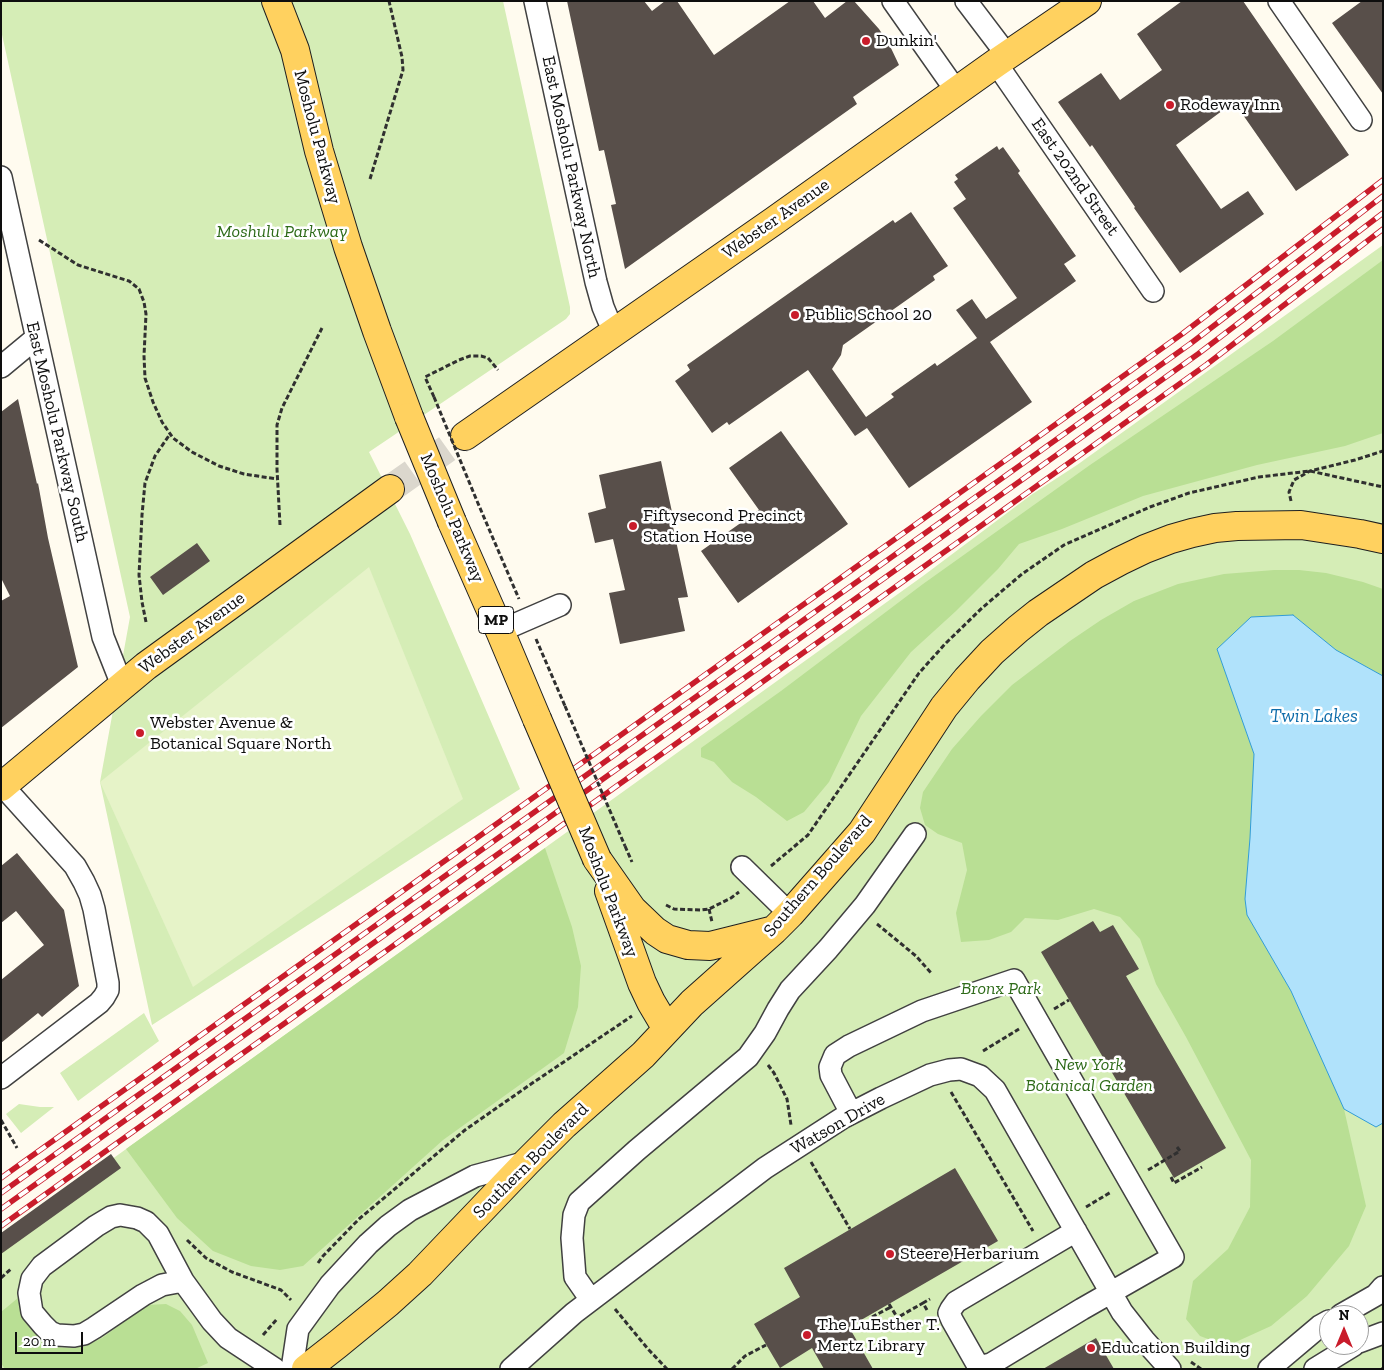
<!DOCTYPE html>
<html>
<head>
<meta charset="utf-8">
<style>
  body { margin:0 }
  #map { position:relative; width:1384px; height:1370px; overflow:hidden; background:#fffbef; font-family:"Zilla Slab",serif }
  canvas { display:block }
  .frame { position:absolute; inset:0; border:2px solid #0e0e0e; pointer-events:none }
  .north { position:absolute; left:1319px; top:1305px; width:50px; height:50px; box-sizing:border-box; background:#fff; border:1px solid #9f9f9f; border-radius:50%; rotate:0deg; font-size:14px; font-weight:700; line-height:20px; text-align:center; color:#0e0e0e }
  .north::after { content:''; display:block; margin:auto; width:18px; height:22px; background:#c91c2b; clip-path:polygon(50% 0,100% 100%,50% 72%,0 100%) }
  .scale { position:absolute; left:15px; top:1332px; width:68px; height:22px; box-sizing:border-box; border:2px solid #0e0e0e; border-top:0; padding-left:6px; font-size:15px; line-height:18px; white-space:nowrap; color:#0e0e0e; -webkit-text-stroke:4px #fff; paint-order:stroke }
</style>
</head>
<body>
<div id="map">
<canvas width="1384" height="1370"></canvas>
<div class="frame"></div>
<div class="north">N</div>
<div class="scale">20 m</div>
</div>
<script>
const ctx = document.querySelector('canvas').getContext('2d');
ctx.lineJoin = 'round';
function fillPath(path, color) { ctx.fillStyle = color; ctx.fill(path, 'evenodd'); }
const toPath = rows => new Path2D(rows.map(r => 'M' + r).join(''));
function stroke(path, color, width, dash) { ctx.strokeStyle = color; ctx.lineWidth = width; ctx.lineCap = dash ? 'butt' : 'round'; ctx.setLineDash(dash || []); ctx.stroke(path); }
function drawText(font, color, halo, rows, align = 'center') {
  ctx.font = font + ' "Zilla Slab",serif'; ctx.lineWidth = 5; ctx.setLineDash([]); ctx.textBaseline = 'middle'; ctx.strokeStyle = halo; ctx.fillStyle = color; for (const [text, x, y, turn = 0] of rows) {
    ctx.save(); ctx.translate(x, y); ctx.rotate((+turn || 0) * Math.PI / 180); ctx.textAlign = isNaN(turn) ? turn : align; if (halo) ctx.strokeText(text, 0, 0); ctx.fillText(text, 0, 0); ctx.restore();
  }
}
const green = toPath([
  [1,1,503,1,570,307,570,314,566,319,369,452,410,534,436,594,520,789,152,1025,100,782,130,617,1,30],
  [1383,245,1383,1369,1,1369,1,1239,923,576,1031,495,1077,465],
  [1329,1315,1359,1315,1359,1345,1329,1345],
  [144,1013,159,1041,78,1101,60,1073],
  [19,1104,40,1107,54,1107,21,1133,6,1114]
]);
const forest = toPath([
  [1383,260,1383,433,1345,446,1257,465,1143,496,1062,529,1019,544,998,569,956,611,911,652,861,716,829,782,804,812,787,821,756,797,732,782,714,762,701,757,701,748,781,691,923,584,1090,465,1273,341],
  [1274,570,1299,570,1326,573,1363,582,1383,589,1383,676,1336,650,1293,615,1217,649,1254,754,1250,838,1245,899,1247,915,1291,991,1344,1109,1366,1206,1349,1246,1307,1296,1271,1326,1227,1346,1200,1336,1186,1319,1193,1281,1228,1249,1250,1207,1251,1160,1186,1037,1156,984,1140,939,1120,917,1094,909,1058,920,1025,918,1011,932,989,940,961,942,956,913,967,870,962,843,938,834,925,825,920,808,923,792,952,749,981,716,1012,685,1070,641,1101,620,1134,601,1178,584,1224,574],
  [545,848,572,927,581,966,578,1007,564,1053,443,1140,303,1266,280,1270,251,1266,213,1251,177,1218,126,1149],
  [18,1298,21,1312,26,1323,43,1342,62,1348,83,1347,102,1338,147,1305,166,1304,180,1311,192,1325,208,1363,195,1369,5,1369,1,1363,1,1312]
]);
const pitch = toPath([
  [369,567,463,799,193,987,100,782]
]);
const water = toPath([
  [1293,615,1336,650,1383,676,1383,1123,1376,1127,1344,1109,1291,991,1247,915,1245,899,1250,838,1254,754,1217,649,1251,617,1293,615]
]);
const building = toPath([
  [567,1,644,1,652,11,665,1,677,1,714,55,790,1,813,1,825,18,847,1,854,1,879,29,890,46,899,65,853,97,857,104,625,269,611,205,616,204,604,150,599,151],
  [1182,1,1243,1,1349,155,1296,191,1234,102,1176,145,1221,209,1248,191,1264,214,1180,273,1134,208,1135,207,1126,194,1092,145,1090,147,1058,102,1101,73,1120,100,1162,70,1137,34],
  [1362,1,1383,1,1383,94,1332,23],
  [997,146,999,150,1003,147,1020,171,1018,173,1076,256,1064,264,1076,281,990,342,1032,402,909,488,867,428,855,436,808,370,729,425,727,422,712,433,675,381,690,370,687,365,893,220,895,223,911,212,948,266,933,276,935,280,843,345,841,355,832,369,866,417,894,397,891,394,935,363,937,366,977,338,956,310,972,299,986,319,1017,298,953,208,966,199,954,182,958,179,955,175],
  [18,399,37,484,38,483,48,538,78,667,1,728,1,601,10,596,1,578,1,412],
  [781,431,848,524,738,603,701,551,759,510,729,468],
  [661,461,672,512,669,508,688,597,678,598,685,631,620,644,609,593,625,590,613,539,595,543,588,513,606,508,599,475],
  [197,543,210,561,163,595,150,577],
  [17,853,64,910,79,986,42,1017,38,1013,1,1043,1,980,44,945,16,911,1,923,1,866],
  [1093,921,1100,932,1113,925,1139,969,1126,976,1226,1148,1174,1178,1041,952],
  [111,1154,121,1168,1,1254,1,1233],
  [955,1168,998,1241,849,1327,873,1369,824,1369,812,1348,780,1368,754,1324,800,1297,784,1268],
  [1096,1338,1114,1369,1043,1369]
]);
const majorTunnel = toPath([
  [390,489,465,436]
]);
const path = toPath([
  [370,179,403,70,402,57,389,1],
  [39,240,78,265,129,281,139,289,144,302,146,314,144,356,145,378,153,402,162,422,173,438,192,452,219,466,244,474,277,479],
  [434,397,425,377,459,360,470,356,481,356,488,358,498,370],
  [477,501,519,599],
  [1291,501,1289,492,1294,480,1310,471,1355,460,1383,451],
  [280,525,277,469,277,425,282,408,322,328],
  [146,622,142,602,139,575,142,515,145,483,155,456,170,434],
  [536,639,565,706],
  [625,846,632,862],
  [771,866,808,835,919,673,945,644,982,608,1022,574,1064,545,1150,507,1189,493,1259,477,1310,471,1383,487],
  [666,905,674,909,701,910,709,909,731,898,739,892],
  [709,909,712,922],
  [877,924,916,956,932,974],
  [1054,1009,1069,1000],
  [983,1051,1019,1029],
  [768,1065,774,1073,787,1099,791,1125],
  [951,1092,1033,1231],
  [1,1120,17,1148],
  [811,1162,850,1229],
  [1148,1170,1180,1151,1177,1147],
  [1171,1177,1174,1183,1202,1167],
  [1086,1207,1111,1192],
  [187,1240,206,1258,232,1272,281,1290,291,1300],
  [318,1263,323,1256,359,1219,465,1130,531,1084,632,1016],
  [1,1278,12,1268],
  [889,1304,897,1317],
  [615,1309,648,1349,667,1369],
  [927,1310,923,1303,930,1299],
  [872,1317,891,1307],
  [873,1326,881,1327,923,1303],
  [263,1335,277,1319],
  [1191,1362,1201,1369],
  [732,1369,745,1356,766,1345],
  [1382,1369,1383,1368]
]);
const minor = toPath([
  [535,1,596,282,603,307,608,319,615,330],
  [893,1,957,92],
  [966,1,1007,55],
  [1279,1,1361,120],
  [996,63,1153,291],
  [1,177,103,637,122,685],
  [1,367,36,338],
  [500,631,560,605],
  [1,784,75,866,84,882,90,895,94,909,108,983,108,990,104,997,99,1003,1,1078],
  [742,867,790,914],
  [851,1113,831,1075,830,1067,835,1055,849,1046,922,1011,1014,980,1173,1257,1082,1309,991,1364,983,1366,977,1364,952,1320,949,1313,951,1309,956,1302,1076,1231],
  [183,1281,162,1285,143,1295,94,1328,84,1334,74,1336,57,1335,50,1332,43,1325,32,1312,29,1293,32,1279,42,1266,96,1226,111,1217,120,1215,137,1218,146,1222,158,1234,183,1281,212,1321,228,1338,275,1369],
  [591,1300,575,1277,572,1238,574,1215,579,1202,637,1150,748,1057,765,1033,778,1009,790,990,828,949,865,905,915,834],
  [1341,1315,1376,1295,1383,1287],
  [1359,1342,1383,1333],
  [292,1369,298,1329,330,1285,368,1244,388,1226,410,1210,475,1176,527,1162],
  [511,1369,574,1313,765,1168,844,1117,881,1098,930,1075,949,1070,961,1069,980,1076,995,1090,1122,1312,1144,1340,1170,1369],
  [1269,1369,1320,1326,1329,1321],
  [1315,1369,1354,1345]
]);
const major = toPath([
  [276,1,295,50,319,151,348,247,377,331,409,417],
  [465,436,774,221,996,63,1087,1],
  [452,522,500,631,537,719],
  [1,787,146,666,390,489],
  [597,859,632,909,655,931,667,939,688,945,710,946,770,931],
  [609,891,642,983,651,1002,667,1029],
  [306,1369,338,1344,388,1303,420,1274,527,1162,564,1125,643,1055,692,1003,774,930,790,914,862,832,944,707,967,679,992,652,1018,629,1038,613,1094,575,1120,561,1145,549,1171,539,1192,533,1215,528,1237,526,1301,525,1360,534,1383,539]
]);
const rail = toPath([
  [1,1178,1182,334,1383,180],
  [1,1193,1190,344,1383,196],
  [1,1209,1198,354,1383,213],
  [1,1226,1206,365,1383,229]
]);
const pathBridge = toPath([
  [434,397,477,501],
  [565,706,625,846]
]);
const majorBridge = toPath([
  [409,417,452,522],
  [537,719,597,859]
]);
const markers = [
  [866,41,5,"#c91c2b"],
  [1170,105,5,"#c91c2b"],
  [795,315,5,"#c91c2b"],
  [633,526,5,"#c91c2b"],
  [140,733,5,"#c91c2b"],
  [890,1254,5,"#c91c2b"],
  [807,1335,5,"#c91c2b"],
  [1091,1348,5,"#c91c2b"]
];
const shields = [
  [496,620,35]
];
const shieldNames = [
  ["MP",496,620]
];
const poiNames = [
  ["Dunkin'",876,41],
  ["Rodeway Inn",1180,105],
  ["Public School 20",805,315],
  ["Fiftysecond Precinct",643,516],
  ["Station House",643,537],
  ["Webster Avenue &",150,723],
  ["Botanical Square North",150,744],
  ["Steere Herbarium",900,1254],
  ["The LuEsther T.",817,1325],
  ["Mertz Library",817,1346],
  ["Education Building",1101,1348]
];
const streetNames = [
  ["Mosholu Parkway",317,137,75],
  ["East Mosholu Parkway North",571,167,78],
  ["East 202nd Street",1075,177,55],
  ["Webster Avenue",776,219,-35],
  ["East Mosholu Parkway South",57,432,77],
  ["Mosholu Parkway",452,518,67],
  ["Webster Avenue",192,633,-36],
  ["Southern Boulevard",818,876,-49],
  ["Mosholu Parkway",608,892,69],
  ["Watson Drive",838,1124,-30],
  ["Southern Boulevard",531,1161,-45]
];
const parkNames = [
  ["Moshulu Parkway",282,232],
  ["Bronx Park",1001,989],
  ["New York",1089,1065],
  ["Botanical Garden",1089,1086]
];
const waterNames = [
  ["Twin Lakes",1314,717]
];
fillPath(green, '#d5edb6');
fillPath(forest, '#b9df94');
fillPath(pitch, '#e6f3c8');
fillPath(water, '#b0e2fb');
stroke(water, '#319cd7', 1);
fillPath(building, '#584f4a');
stroke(majorTunnel, '#dbd7cd', 28, [28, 14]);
stroke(minor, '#414141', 24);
stroke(major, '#1f1f1f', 30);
stroke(path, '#303030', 3, [5, 2.5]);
stroke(minor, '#fff', 21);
stroke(major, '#ffd15f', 28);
stroke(rail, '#c91c2b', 5.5);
stroke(rail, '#fff', 4, [11]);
stroke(majorBridge, '#1f1f1f', 30, []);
stroke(pathBridge, '#303030', 3, [5, 2.5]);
stroke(majorBridge, '#ffd15f', 28);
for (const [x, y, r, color] of markers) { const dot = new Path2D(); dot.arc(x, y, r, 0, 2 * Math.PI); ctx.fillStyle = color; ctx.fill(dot); stroke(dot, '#fff', 2); }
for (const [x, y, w] of shields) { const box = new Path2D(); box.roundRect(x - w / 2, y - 13.5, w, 27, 4); ctx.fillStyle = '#fff'; ctx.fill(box); stroke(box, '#0e0e0e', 1); }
drawText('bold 16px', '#0e0e0e', null, shieldNames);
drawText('18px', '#0e0e0e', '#fff', poiNames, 'left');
drawText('18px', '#0e0e0e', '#fff', streetNames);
drawText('italic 18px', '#2e6b19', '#fff', parkNames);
drawText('italic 19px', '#0e6caa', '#fff', waterNames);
</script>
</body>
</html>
